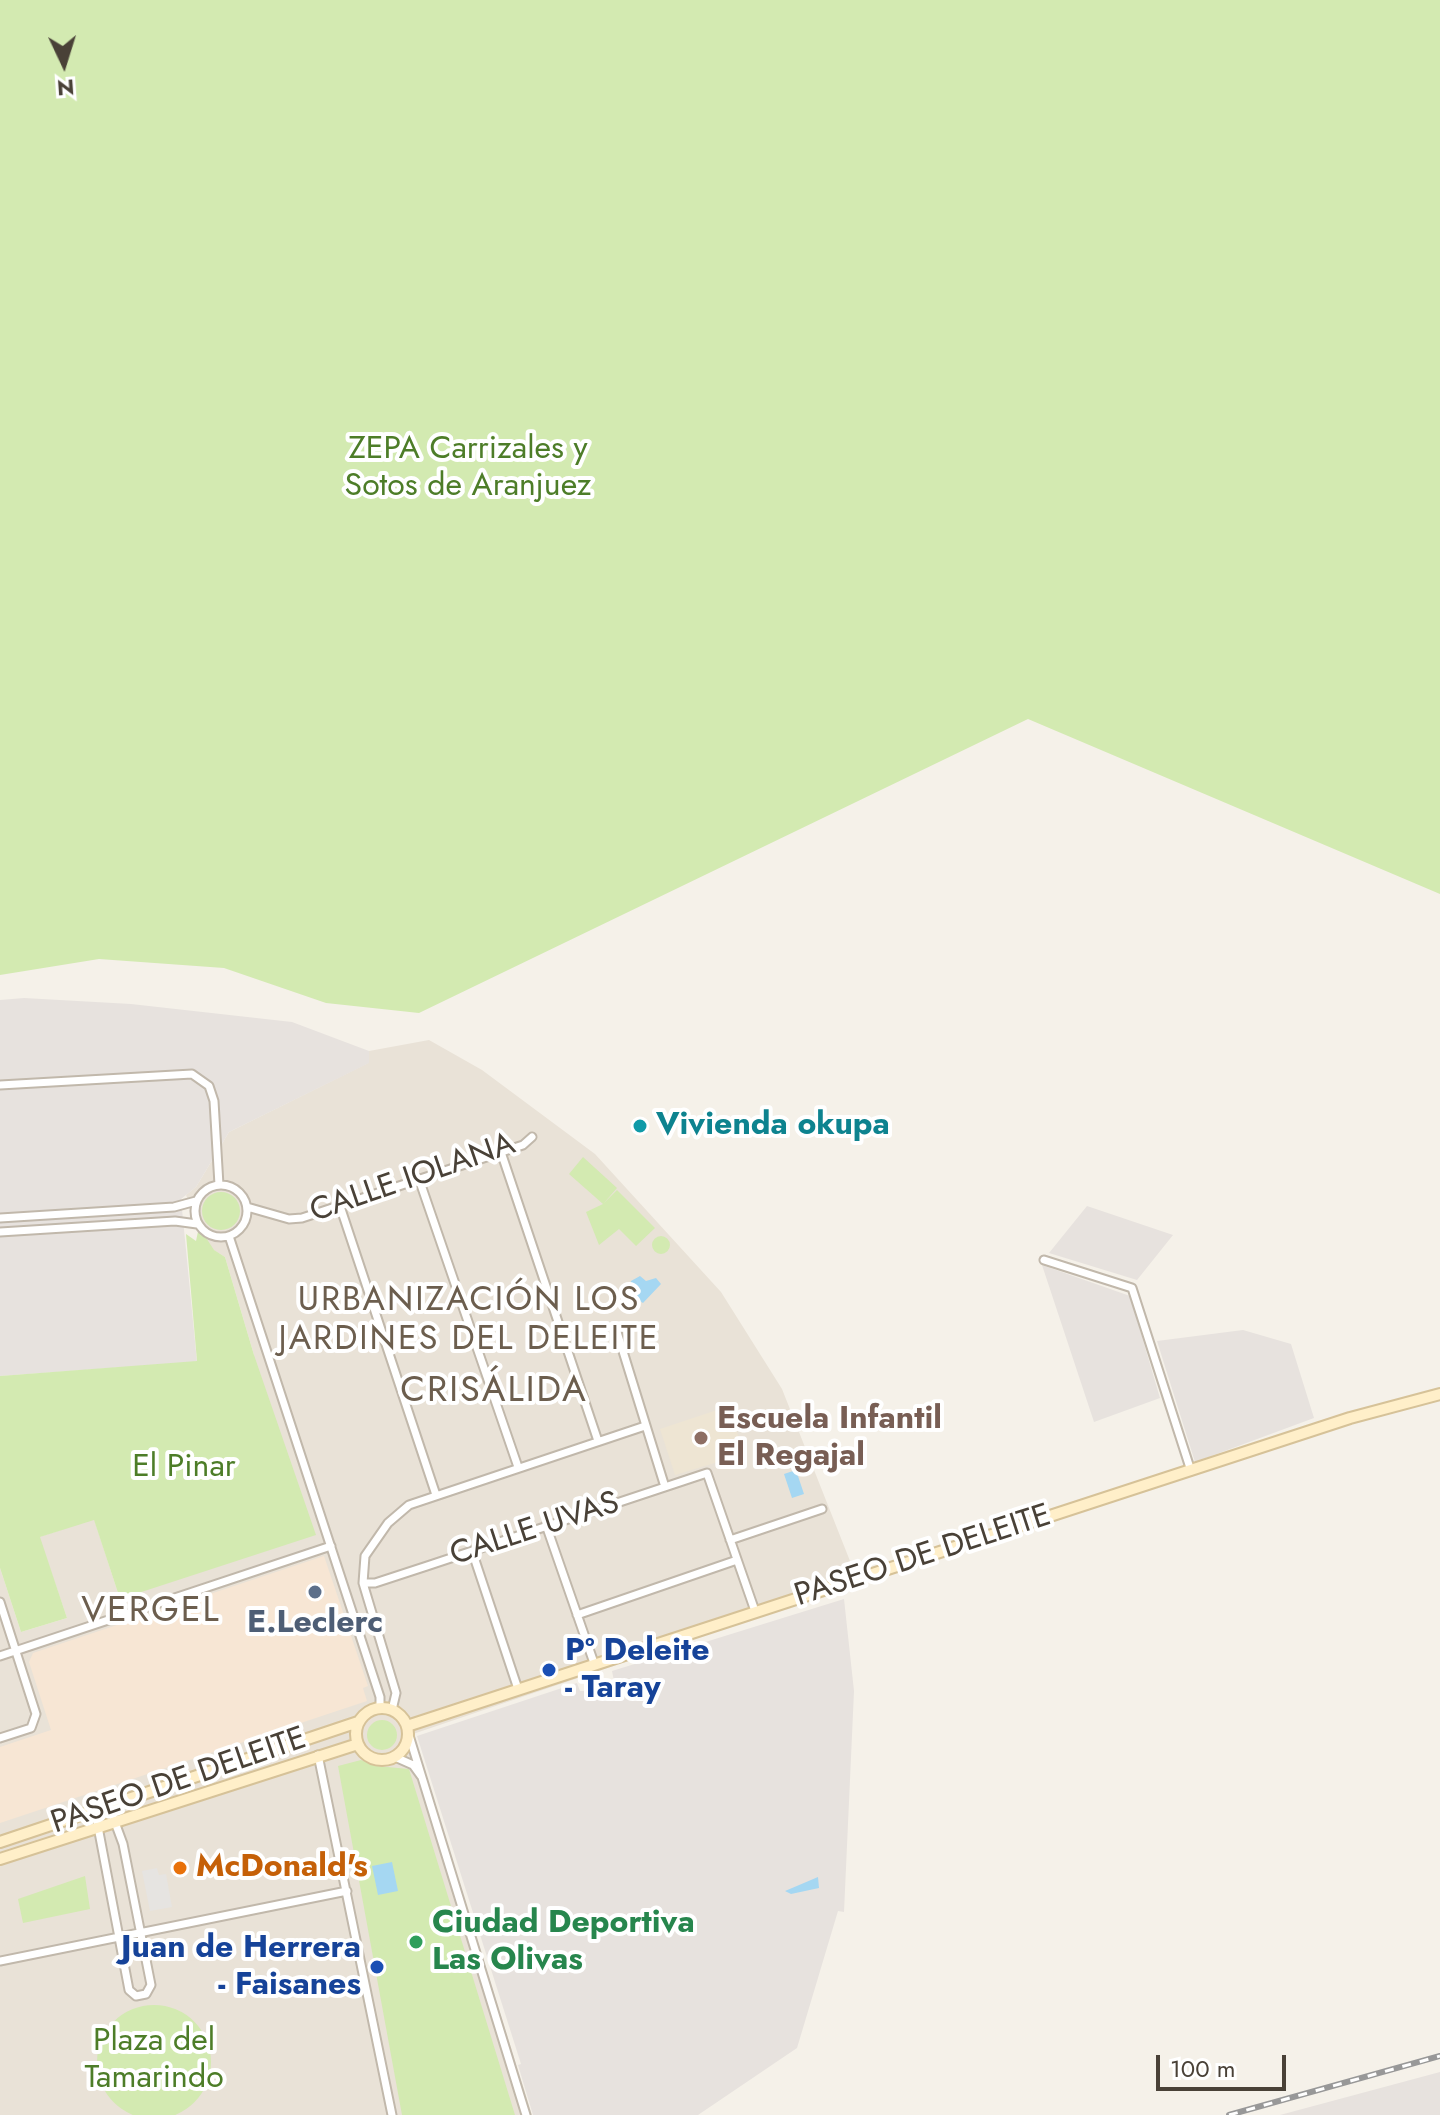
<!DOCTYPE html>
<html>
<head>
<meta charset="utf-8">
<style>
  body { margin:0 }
  #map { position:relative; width:1440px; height:2115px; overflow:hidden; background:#f5f1e9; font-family:Jost,sans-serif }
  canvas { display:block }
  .north { position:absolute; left:24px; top:24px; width:80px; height:80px; -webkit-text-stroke:6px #fff; paint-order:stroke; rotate:176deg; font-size:22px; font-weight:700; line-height:32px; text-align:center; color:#494137 }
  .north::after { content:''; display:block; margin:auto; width:28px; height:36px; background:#494137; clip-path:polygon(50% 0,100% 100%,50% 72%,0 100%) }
  .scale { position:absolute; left:1156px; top:2055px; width:130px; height:36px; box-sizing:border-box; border:4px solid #494137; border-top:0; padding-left:10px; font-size:24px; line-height:28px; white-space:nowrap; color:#494137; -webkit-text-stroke:6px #fff; paint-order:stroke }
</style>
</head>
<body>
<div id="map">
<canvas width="1440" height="2115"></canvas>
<div class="north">N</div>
<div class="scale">100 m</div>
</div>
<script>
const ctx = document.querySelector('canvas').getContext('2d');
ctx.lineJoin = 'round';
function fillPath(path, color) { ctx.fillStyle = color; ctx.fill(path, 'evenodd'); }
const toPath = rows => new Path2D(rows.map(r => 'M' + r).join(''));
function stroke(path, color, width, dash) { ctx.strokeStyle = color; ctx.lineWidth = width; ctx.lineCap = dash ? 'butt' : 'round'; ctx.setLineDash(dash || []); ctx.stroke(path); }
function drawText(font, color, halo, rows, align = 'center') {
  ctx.font = font + ' Jost,sans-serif'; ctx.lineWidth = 8; ctx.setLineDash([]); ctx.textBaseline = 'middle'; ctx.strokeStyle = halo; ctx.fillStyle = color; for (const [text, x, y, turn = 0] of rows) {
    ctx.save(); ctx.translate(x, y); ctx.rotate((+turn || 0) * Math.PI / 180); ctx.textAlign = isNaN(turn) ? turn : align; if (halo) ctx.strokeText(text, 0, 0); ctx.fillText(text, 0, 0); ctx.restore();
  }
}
const residential = toPath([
  [429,1040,482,1070,595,1154,721,1292,782,1389,850,1561,849,1586,413,1734,532,2115,0,2115,0,1568,21,1632,67,1618,39,1537,94,1519,120,1599,254,1355,225,1257,208,1247,186,1195,196,1187,229,1132,368,1063,369,1051]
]);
const commercial = toPath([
  [324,1556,368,1686,363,1688,367,1701,0,1823,0,1747,51,1730,29,1662,33,1653]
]);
const industrial = toPath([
  [24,998,131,1004,292,1022,369,1051,369,1063,229,1132,196,1187,181,1199,197,1362,0,1376,0,1000],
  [1087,1206,1173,1235,1137,1280,1049,1253],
  [1042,1265,1130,1296,1160,1398,1094,1422],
  [1243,1330,1291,1344,1314,1418,1195,1462,1157,1341],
  [844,1599,854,1691,844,1912,838,1911,797,2048,698,2115,533,2115,518,2065,521,2064,417,1736,577,1683,580,1691,585,1691,614,1681,612,1671],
  [1440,2072,1440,2115,1280,2115]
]);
const education = toPath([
  [729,1406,744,1454,675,1475,660,1429]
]);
const green = toPath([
  [0,0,1440,0,1440,894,1028,719,419,1013,326,1003,224,968,99,959,0,975],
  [583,1157,617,1188,604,1203,617,1190,655,1228,636,1246,619,1229,599,1245,586,1212,603,1204,569,1174],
  '202 1211a19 19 0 1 1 38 0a19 19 0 1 1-38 0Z',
  [199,1227,214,1250,225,1257,254,1355,316,1535,120,1599,94,1520,40,1537,67,1618,21,1632,0,1568,0,1376,197,1361,186,1234,196,1241],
  '652 1245a9 9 0 1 1 18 0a9 9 0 1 1-18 0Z',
  '367 1735a15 15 0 1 1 30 0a15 15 0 1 1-30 0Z',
  [361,1760,376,1766,409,1769,515,2115,402,2115,338,1766],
  [85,1876,90,1909,23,1923,18,1899],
  '97 2062a57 57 0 1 1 114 0a57 57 0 1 1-114 0Z'
]);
const parking = toPath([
  [157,1868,159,1875,166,1874,172,1907,150,1911,142,1871]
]);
const water = toPath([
  [640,1276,646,1281,656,1278,661,1284,643,1303,628,1293,631,1281],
  [796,1470,804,1494,792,1498,784,1474],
  [392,1862,398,1891,378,1895,372,1866],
  [818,1877,819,1888,791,1894,785,1891]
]);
const street = toPath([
  [0,1085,192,1074,209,1086,214,1101,219,1185],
  [501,1152,598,1441],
  [419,1179,518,1467],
  '195 1211a26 26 0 1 1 52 0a26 26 0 1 1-52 0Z',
  [340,1206,436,1495],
  [247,1207,289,1219,302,1218,523,1145,532,1137],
  [0,1218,174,1207,196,1201],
  [0,1232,175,1221,197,1224],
  [229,1236,380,1697,380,1708],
  [1044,1260,1132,1288,1191,1471],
  [617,1332,665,1487],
  [546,1525,594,1663],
  [730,1540,822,1509],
  [472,1551,518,1689],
  [363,1583,375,1583,427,1566,707,1473,755,1611],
  [0,1602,36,1714,31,1728,0,1738],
  [577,1615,737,1560],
  [0,1656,331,1546],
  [392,1710,396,1693,363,1583,365,1556,388,1523,409,1505,645,1426],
  [408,1732,526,2115],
  [318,1755,392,2115],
  [395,1757,413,1765,421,1776],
  [95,1811,129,1990,136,1996,146,1994,151,1985,123,1844,109,1806],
  [0,1961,347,1891]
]);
const secondary = toPath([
  '356 1734a26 26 0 1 1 52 0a26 26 0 1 1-52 0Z',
  [407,1726,1350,1418,1440,1394],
  [0,1842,358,1722],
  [0,1859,358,1744]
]);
const rail = toPath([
  [1229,2115,1440,2056]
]);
const markers = [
  [640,1126,8,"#0f9aa8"],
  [701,1438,8,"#8d6e63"],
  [315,1592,8,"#5c6f8a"],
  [549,1670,8,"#1a4fb4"],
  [180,1868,8,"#e8710a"],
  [416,1942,8,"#2e9e5b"],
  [377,1967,8,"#1a4fb4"]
];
const parkNames = [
  ["ZEPA Carrizales y",468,450],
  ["Sotos de Aranjuez",468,487],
  ["El Pinar",184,1468],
  ["Plaza del",154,2042],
  ["Tamarindo",154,2079]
];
const cultureNames = [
  ["Vivienda okupa",656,1126]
];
const streetNames = [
  ["CALLE IOLANA",413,1179,-19],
  ["CALLE UVAS",535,1530,-18],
  ["PASEO DE DELEITE",923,1557,-18],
  ["PASEO DE DELEITE",179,1782,-19]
];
const educationNames = [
  ["Escuela Infantil",717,1420],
  ["El Regajal",717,1457]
];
const serviceNames = [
  ["E.Leclerc",315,1624]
];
const transitNames = [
  ["Pº Deleite",565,1652],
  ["- Taray",565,1689],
  ["Juan de Herrera",361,1949,"right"],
  ["- Faisanes",361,1986,"right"]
];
const foodNames = [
  ["McDonald's",196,1868]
];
const leisureNames = [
  ["Ciudad Deportiva",432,1924],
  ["Las Olivas",432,1961]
];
const neighbourhoodNames = [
  ["URBANIZACIÓN LOS",469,1302],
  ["JARDINES DEL DELEITE",469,1341]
];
const quarterNames = [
  ["CRISÁLIDA",494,1392],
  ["VERGEL",151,1612]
];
fillPath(residential, '#e9e2d7');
fillPath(commercial, '#f7e6d4');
fillPath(industrial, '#e7e2de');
fillPath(education, '#eee5d3');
fillPath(green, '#d3eab1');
fillPath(parking, '#e6e4e1');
fillPath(water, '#a5d7f2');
stroke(street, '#c1b8ab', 11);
stroke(secondary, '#d6c298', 14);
stroke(street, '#fff', 7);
stroke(secondary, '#ffefc9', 10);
stroke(rail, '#989898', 6);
stroke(rail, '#fff', 3, [9]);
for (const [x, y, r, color] of markers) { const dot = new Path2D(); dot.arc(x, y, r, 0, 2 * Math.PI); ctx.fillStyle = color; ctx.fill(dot); stroke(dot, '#fff', 3); }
drawText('32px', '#4d7d28', '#fff', parkNames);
drawText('bold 32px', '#0d838f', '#fff', cultureNames, 'left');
drawText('32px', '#494137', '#fff', streetNames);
drawText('bold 32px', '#785e54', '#fff', educationNames, 'left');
drawText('bold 32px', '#4e5e75', '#fff', serviceNames);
drawText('bold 32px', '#164399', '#fff', transitNames, 'left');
drawText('bold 32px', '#c56008', '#fff', foodNames, 'left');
drawText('bold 32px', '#27864d', '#fff', leisureNames, 'left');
ctx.letterSpacing = '2px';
drawText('34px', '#6c5e4e', '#fff', neighbourhoodNames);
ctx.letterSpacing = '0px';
ctx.letterSpacing = '2px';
drawText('36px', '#6c5e4e', '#fff', quarterNames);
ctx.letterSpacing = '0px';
</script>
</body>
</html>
